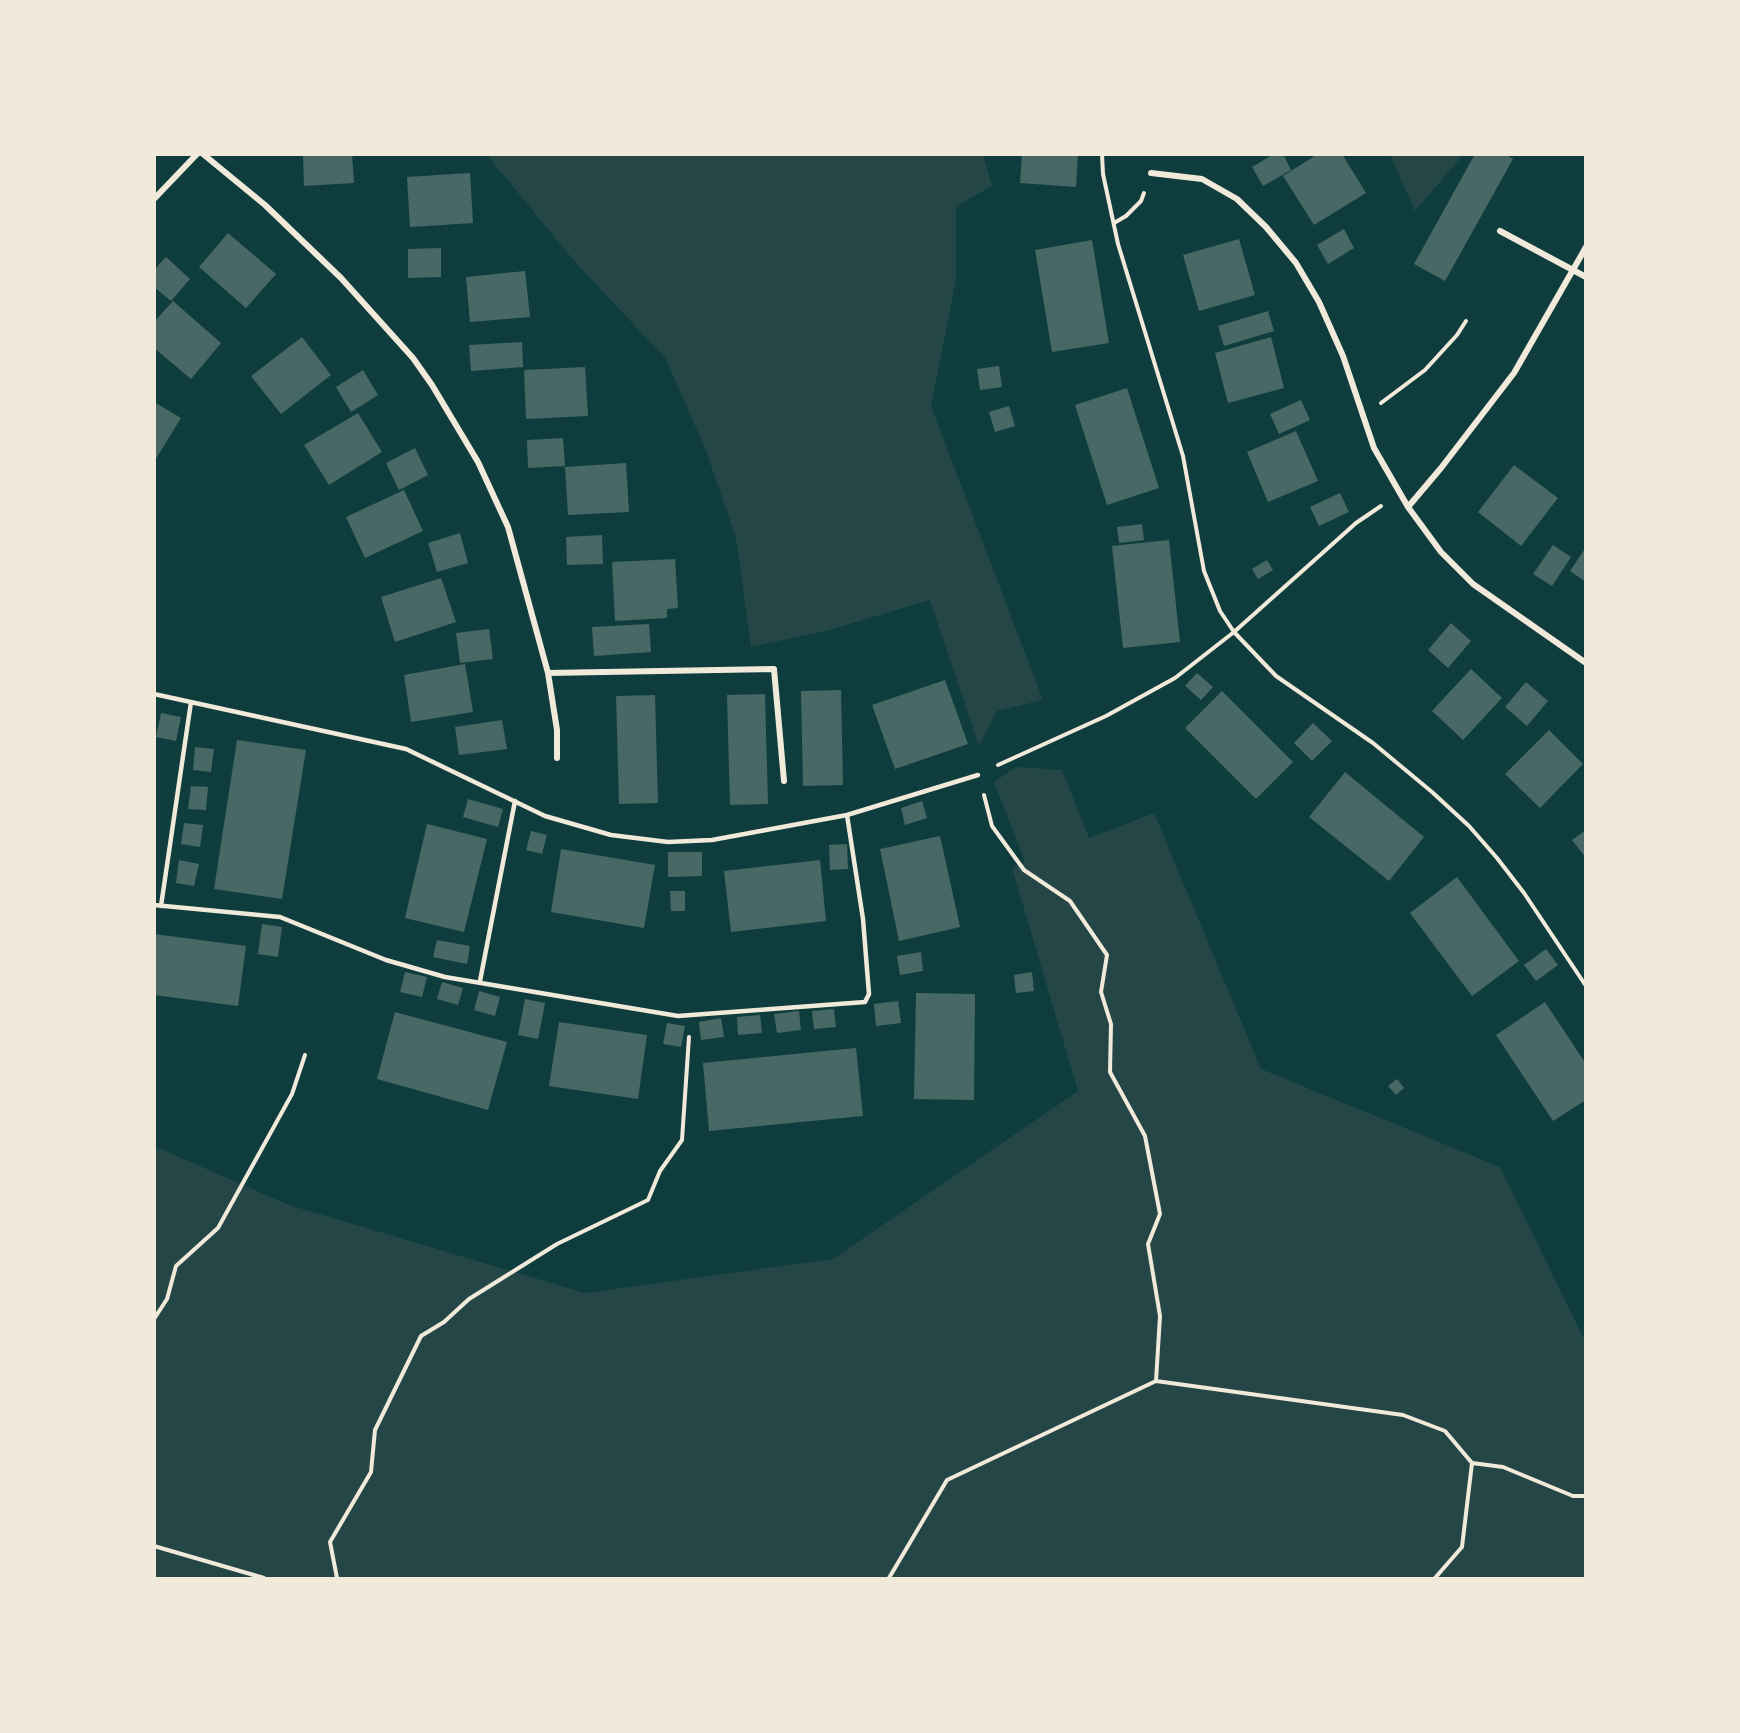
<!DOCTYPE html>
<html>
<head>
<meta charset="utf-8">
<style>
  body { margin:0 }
  #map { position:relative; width:1740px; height:1733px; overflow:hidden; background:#0f3d3e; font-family:"DM Sans",sans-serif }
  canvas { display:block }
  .frame { position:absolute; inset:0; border:156px solid #f1e9da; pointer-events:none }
</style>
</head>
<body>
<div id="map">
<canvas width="1740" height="1733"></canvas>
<div class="frame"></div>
</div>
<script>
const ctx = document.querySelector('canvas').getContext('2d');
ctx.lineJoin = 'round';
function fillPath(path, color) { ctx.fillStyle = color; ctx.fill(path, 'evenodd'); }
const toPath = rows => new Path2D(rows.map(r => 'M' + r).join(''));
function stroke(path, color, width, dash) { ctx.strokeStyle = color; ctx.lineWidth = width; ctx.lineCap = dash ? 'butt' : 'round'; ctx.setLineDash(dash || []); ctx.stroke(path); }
const green = toPath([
  [487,155,983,155,992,186,956,206,956,279,931,406,1043,700,997,711,979,746,930,600,829,630,751,647,736,538,706,451,666,359,575,262],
  [1390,155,1463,155,1415,211],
  [1016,767,1062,770,1089,838,1154,813,1261,1069,1500,1167,1585,1341,1585,1578,155,1578,154,1146,289,1205,585,1293,833,1259,1078,1091,1012,868,1025,862,994,782]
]);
const building = toPath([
  [352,154,354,183,304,186,303,156],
  [1022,154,1078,154,1076,187,1020,183],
  [1274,154,1283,154,1291,170,1263,186,1252,167],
  [1318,154,1342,154,1366,193,1314,225,1283,176],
  [1475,154,1505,154,1513,159,1445,281,1414,264],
  [470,173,473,223,410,227,407,177],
  [1344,229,1354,248,1328,264,1317,245],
  [228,233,276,274,246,308,199,267],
  [1239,239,1255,295,1199,311,1183,255],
  [1092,240,1109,343,1052,352,1035,250],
  [441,248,441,277,408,278,408,249],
  [166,257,190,279,171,301,154,287,154,270],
  [525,271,530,317,470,322,466,277],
  [173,301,221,343,191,379,154,348,154,322],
  [1268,311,1274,331,1224,346,1218,326],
  [302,337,331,375,281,414,251,376],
  [1271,337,1284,388,1228,403,1215,353],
  [522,342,523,367,471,371,469,345],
  [999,366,1002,387,980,390,977,369],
  [585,367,588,416,526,419,524,370],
  [363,370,378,395,351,412,336,387],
  [1127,388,1159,488,1107,505,1075,405],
  [1301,400,1310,420,1279,434,1270,414],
  [154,402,181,418,154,462],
  [1009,406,1015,426,995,432,989,412],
  [358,413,382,452,329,485,304,445],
  [1296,431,1318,481,1268,502,1247,452],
  [563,438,565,466,528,468,527,440],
  [415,448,428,475,399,490,386,463],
  [626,463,629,512,568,515,565,467],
  [1514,465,1558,498,1521,546,1478,512],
  [404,490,423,531,365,558,346,517],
  [1340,493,1349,512,1319,526,1310,507],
  [1142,524,1144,540,1119,543,1117,527],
  [460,533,468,563,437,572,428,543],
  [602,535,603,564,567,565,566,537],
  [1169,540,1180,642,1123,648,1112,546],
  [1553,545,1571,557,1552,586,1533,574],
  [1586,547,1586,582,1570,571],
  [675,559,678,608,667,609,667,618,615,621,612,562],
  [1267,560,1273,570,1258,579,1252,569],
  [441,578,456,622,395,642,381,597],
  [1451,623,1471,641,1448,668,1428,650],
  [649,624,651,652,594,656,592,627],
  [489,629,493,659,460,663,456,633],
  [465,664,473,712,411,722,404,675],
  [1471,669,1502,698,1463,740,1432,711],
  [1197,673,1213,687,1201,700,1185,686],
  [945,680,968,744,895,769,872,705],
  [1526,682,1548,701,1527,726,1505,707],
  [841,690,843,785,803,786,801,691],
  [1222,691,1293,762,1256,799,1185,728],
  [765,694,768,804,730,805,727,695],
  [655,695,658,803,619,804,616,696],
  [161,713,181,717,176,741,156,737],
  [502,720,507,749,459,755,455,727],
  [1313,723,1332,741,1312,761,1294,743],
  [1549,730,1583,764,1540,808,1505,774],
  [237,740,306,750,282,899,214,889],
  [195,747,214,749,211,772,193,770],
  [1345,772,1424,837,1389,881,1309,817],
  [191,786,208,787,206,810,188,809],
  [468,799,503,809,498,827,463,817],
  [922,801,927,818,905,825,901,808],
  [184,823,203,825,200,847,181,844],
  [427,824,487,839,464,932,405,918],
  [1586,830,1586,858,1572,840],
  [531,831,547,835,542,854,526,850],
  [940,836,960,927,899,941,880,849],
  [847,844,848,869,830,870,829,845],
  [561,849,655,865,644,928,551,912],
  [668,852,702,852,702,876,668,877],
  [179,860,199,864,194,886,176,883],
  [820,860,826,921,731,932,724,871],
  [1457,877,1519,961,1472,996,1410,913],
  [670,891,685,891,685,911,671,911],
  [262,924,282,927,278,957,258,954],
  [154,934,246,946,238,1006,154,995],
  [437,940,470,946,467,964,433,957],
  [1546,949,1558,965,1536,981,1524,965],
  [921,952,923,971,900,975,897,956],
  [405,972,427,977,422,997,400,992],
  [1032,972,1034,991,1016,993,1014,975],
  [442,982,463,988,458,1005,437,999],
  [479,991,500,997,495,1016,474,1010],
  [916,993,975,994,974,1100,914,1099],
  [525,999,545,1003,538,1039,518,1035],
  [898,1001,901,1023,876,1026,874,1004],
  [1545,1002,1586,1064,1586,1100,1553,1121,1496,1035],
  [834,1009,836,1027,814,1029,812,1011],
  [799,1011,801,1030,777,1033,774,1014],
  [395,1012,507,1042,488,1110,377,1079],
  [760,1015,762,1033,738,1035,737,1017],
  [721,1018,724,1037,701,1040,699,1022],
  [559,1022,647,1035,638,1099,549,1086],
  [667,1023,685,1026,681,1047,663,1044],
  [856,1048,863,1116,709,1131,703,1063],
  [1397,1079,1404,1088,1396,1095,1388,1086]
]);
const path = toPath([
  [1102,154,1103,174,1118,244,1183,456,1204,571,1220,611,1234,632,1276,676,1373,743,1432,792,1469,826,1497,858,1524,893,1586,986],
  [1114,223,1126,216,1141,201,1144,193],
  [1381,403,1425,370,1457,335,1466,321],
  [998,765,1106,716,1175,678,1234,632,1356,523,1381,506],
  [984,795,992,826,1024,870,1070,901,1107,955,1101,992,1111,1024,1110,1072,1145,1136,1160,1214,1148,1244,1160,1316,1156,1381],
  [154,1319,167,1299,176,1266,218,1228,292,1094,305,1055],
  [1472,1463,1503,1467,1573,1496,1586,1496],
  [154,1546,264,1578],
  [337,1578,330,1542,371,1472,375,1430,421,1336,444,1322,469,1299,557,1244,648,1200,660,1171,682,1140,689,1037],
  [889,1578,947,1480,1156,1381,1403,1415,1445,1431,1472,1463,1462,1547,1435,1578]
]);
const service = toPath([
  [154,694,406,749,545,816,611,835,668,842,712,840,847,815,978,775],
  [154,905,280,917,386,960,445,977,678,1016,865,1002,869,994,863,919,847,815],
  [161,906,191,702],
  [480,981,515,801]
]);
const minor = toPath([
  [203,154,265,205,341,278,413,358,432,385,478,462,508,527,548,673,774,669,784,781],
  [1151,173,1202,179,1237,199,1266,227,1296,263,1319,302,1343,356,1374,448,1408,507,1441,552,1473,584,1586,663],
  [154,199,197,154],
  [1500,231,1586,277],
  [1408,507,1441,468,1514,373,1586,247],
  [548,673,557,730,557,758]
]);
fillPath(green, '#244646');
fillPath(building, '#486865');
stroke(path, '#f1e9da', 4);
stroke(service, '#f1e9da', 4.5);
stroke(minor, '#f1e9da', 6);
</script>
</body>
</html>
